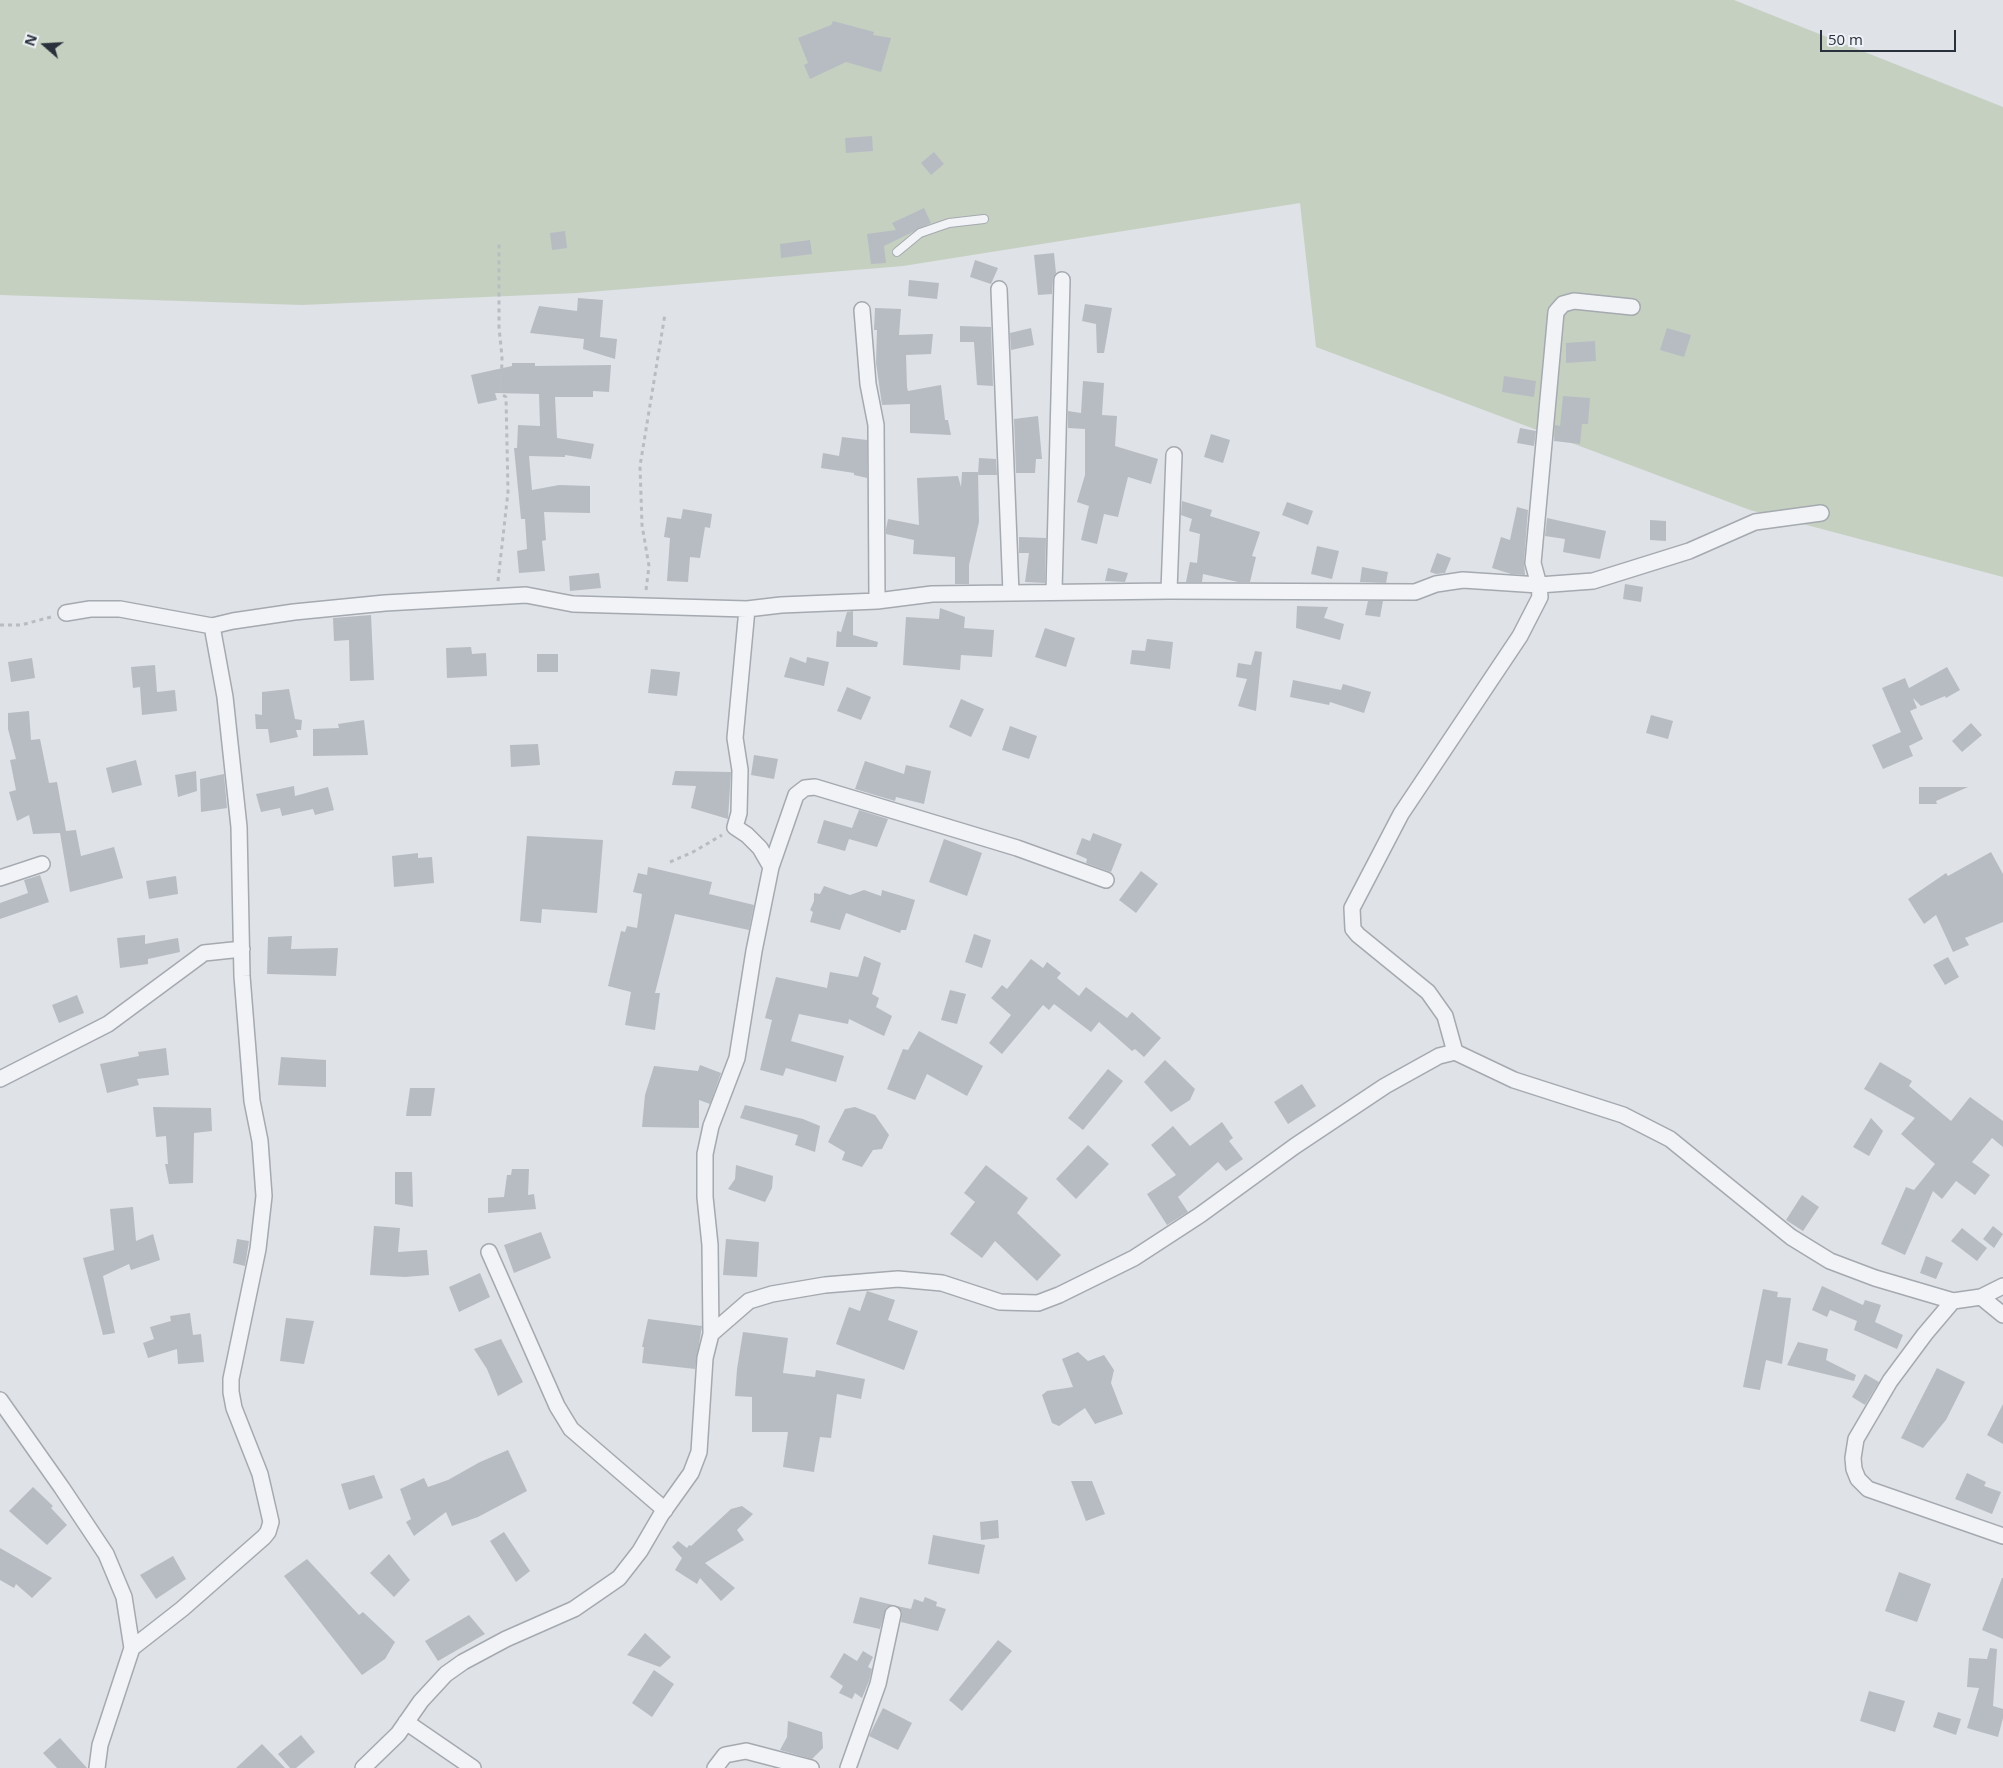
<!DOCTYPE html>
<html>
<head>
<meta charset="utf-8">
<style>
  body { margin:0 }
  #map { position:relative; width:2003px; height:1768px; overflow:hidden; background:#dfe2e7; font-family:"Open Sans",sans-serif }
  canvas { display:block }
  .north { position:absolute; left:20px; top:20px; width:50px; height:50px; -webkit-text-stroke:4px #eef1f5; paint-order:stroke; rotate:289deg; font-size:14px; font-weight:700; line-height:20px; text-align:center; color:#29313c }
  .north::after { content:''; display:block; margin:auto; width:18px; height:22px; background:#29313c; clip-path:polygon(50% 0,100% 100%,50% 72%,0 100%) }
  .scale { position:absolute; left:1820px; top:30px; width:136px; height:22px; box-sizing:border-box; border:2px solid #29313c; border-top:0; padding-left:6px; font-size:15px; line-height:18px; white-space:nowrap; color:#29313c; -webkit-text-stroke:4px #eef1f5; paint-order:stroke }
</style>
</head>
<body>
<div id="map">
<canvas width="2003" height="1768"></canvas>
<div class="north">N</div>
<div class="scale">50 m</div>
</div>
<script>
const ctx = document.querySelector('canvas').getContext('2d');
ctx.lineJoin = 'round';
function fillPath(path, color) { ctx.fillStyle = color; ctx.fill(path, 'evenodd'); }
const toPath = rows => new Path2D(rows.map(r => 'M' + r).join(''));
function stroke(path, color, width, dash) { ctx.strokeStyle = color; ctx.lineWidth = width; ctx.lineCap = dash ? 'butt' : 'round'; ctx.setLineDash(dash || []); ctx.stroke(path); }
const green = toPath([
  [0,0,1734,0,2003,107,2003,577,1750,510,1316,347,1300,203,903,266,577,293,302,305,0,295]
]);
const building = toPath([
  [833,21,874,32,873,35,891,38,881,72,846,62,810,79,804,65,808,63,798,38,831,25],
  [872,136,873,151,846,153,845,138],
  [934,152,944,164,931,175,921,163],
  [924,208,931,223,884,246,886,263,871,264,867,234,896,230,892,223],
  [565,231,567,248,552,250,550,233],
  [810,240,812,254,781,258,780,244],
  [1054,253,1056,273,1053,279,1052,294,1038,295,1034,255],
  [975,260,998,268,991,284,970,277],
  [909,280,939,283,937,299,908,296],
  [578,298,603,300,600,337,617,339,615,359,583,349,584,339,530,333,539,306,577,311],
  [1085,304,1112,308,1104,353,1097,353,1096,324,1082,321],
  [875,308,901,309,899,335,933,334,931,354,906,355,907,387,908,391,941,385,945,420,948,420,951,435,910,433,910,404,882,405,876,363,877,330,874,330],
  [960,326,991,327,993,386,977,385,974,342,960,342],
  [1031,328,1034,345,1011,350,1010,333],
  [1667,328,1691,335,1684,357,1660,350],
  [1595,341,1596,361,1566,363,1566,343],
  [512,363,535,363,535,366,611,365,609,392,593,391,593,397,555,397,557,438,594,444,591,459,565,455,565,457,529,456,532,490,559,485,590,486,590,513,544,512,546,540,542,541,545,571,519,573,517,551,527,549,525,519,521,519,514,448,517,448,518,425,540,426,539,394,495,393,497,400,478,404,471,375,512,366],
  [1504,376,1536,381,1534,397,1502,392],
  [1083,381,1104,383,1102,415,1117,416,1115,446,1158,459,1151,484,1128,477,1118,517,1104,514,1097,544,1081,540,1089,506,1077,502,1085,475,1085,429,1068,428,1068,411,1081,413],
  [1563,396,1590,398,1588,424,1582,424,1580,444,1554,441,1555,425,1560,426],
  [1038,416,1042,459,1036,459,1035,473,1016,473,1014,419],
  [1520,428,1536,431,1534,446,1517,443],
  [1211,434,1230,440,1223,463,1204,457],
  [842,437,867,440,867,478,854,475,854,473,821,468,823,453,839,456],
  [979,458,996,459,997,475,978,475],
  [962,472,978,472,979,522,969,565,969,584,955,584,955,557,913,554,914,540,886,534,886,529,888,519,919,525,917,478,958,476,961,487],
  [1182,501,1212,510,1210,516,1260,532,1252,556,1256,557,1250,582,1238,582,1203,574,1202,582,1186,582,1190,562,1197,563,1200,534,1189,531,1192,519,1181,515],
  [1287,502,1313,511,1308,525,1282,515],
  [1517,507,1528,510,1524,562,1525,575,1511,574,1492,568,1501,537,1510,540],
  [683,509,712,514,710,528,705,527,700,558,690,557,688,582,667,581,670,538,664,537,667,517,681,519],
  [1547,518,1606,531,1600,559,1563,552,1565,539,1545,536],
  [1650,520,1666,521,1666,541,1650,540],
  [1019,537,1046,538,1045,583,1025,582,1029,553,1019,553],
  [1317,546,1339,551,1332,579,1311,574],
  [1437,553,1451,558,1445,573,1436,574,1430,572],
  [1362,567,1388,572,1386,583,1360,582],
  [1108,568,1128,573,1125,582,1105,581],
  [599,573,601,588,570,591,569,576],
  [1625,584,1643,587,1641,602,1623,599],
  [1368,601,1383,601,1380,617,1365,615],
  [1297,606,1328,607,1324,618,1344,624,1340,640,1296,628],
  [940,608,965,617,964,628,994,630,992,657,961,655,960,670,903,665,906,617,939,619],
  [853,611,853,635,878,642,877,647,836,647,837,631,841,632,847,612],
  [371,615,374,680,350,681,349,640,334,641,333,618],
  [1045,628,1075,638,1066,667,1035,657],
  [1147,639,1173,642,1170,669,1130,664,1132,650,1145,651],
  [471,647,472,654,486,653,487,676,447,678,446,648],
  [1255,651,1262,652,1256,711,1238,706,1247,679,1236,677,1238,663,1251,665],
  [537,654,558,654,558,672,537,672],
  [790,657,806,663,807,657,829,662,824,686,784,677],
  [32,658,35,678,11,682,8,662],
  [155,665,157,692,175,690,177,711,142,715,140,687,133,688,131,667],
  [1947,667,1960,690,1946,698,1945,696,1921,706,1913,698,1917,708,1910,711,1923,739,1909,746,1913,756,1883,769,1872,745,1901,732,1882,688,1905,678,1909,688],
  [651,669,680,672,677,696,648,693],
  [1293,680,1341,690,1343,684,1371,692,1364,713,1330,702,1329,705,1290,697],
  [847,687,871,697,861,720,837,711],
  [289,689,295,719,302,720,301,730,296,730,298,737,270,743,268,729,256,729,255,714,262,715,262,692],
  [961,699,984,709,971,737,949,727],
  [29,711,31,740,40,739,49,783,57,782,66,831,76,830,81,856,114,847,123,878,70,892,60,833,33,834,29,815,17,821,9,792,16,790,10,760,16,759,8,729,8,713],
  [1651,715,1673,721,1668,739,1646,733],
  [364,720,368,755,313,756,313,729,339,728,338,724],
  [1971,723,1982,735,1962,752,1952,741],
  [1010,726,1037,736,1029,759,1002,750],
  [538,744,540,765,511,767,510,745],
  [754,755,778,759,774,779,751,775],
  [136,760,142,785,112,793,106,768],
  [865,761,904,774,906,765,931,771,924,804,896,797,895,801,855,789],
  [196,771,197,791,178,797,175,775],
  [675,771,731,772,728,819,691,808,696,786,672,785],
  [224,774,227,808,201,812,200,779],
  [294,786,295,796,328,787,334,810,315,815,313,809,282,816,280,808,261,812,256,794],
  [1919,787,1968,787,1936,801,1937,804,1919,804],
  [859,810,888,819,877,847,849,839,845,851,817,843,824,820,852,828],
  [1093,833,1122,844,1111,872,1086,863,1087,859,1076,854,1082,838,1090,841],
  [527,836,603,840,597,913,542,909,541,923,520,921],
  [944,839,982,853,967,896,929,882],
  [1991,852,2003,874,2003,922,1965,938,1969,945,1953,952,1936,915,1924,924,1908,899,1946,873,1948,876],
  [418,853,418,858,432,857,434,883,394,887,392,856],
  [648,867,712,882,709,894,754,905,749,930,675,914,655,993,660,993,655,1030,625,1025,631,992,608,986,621,931,625,932,627,926,637,928,642,894,633,892,638,873,647,875],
  [1141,871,1158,884,1136,913,1119,900],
  [40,875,49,902,0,919,0,903,28,893,24,880],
  [176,876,178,894,149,899,146,881],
  [824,886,850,895,864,890,881,896,882,890,915,900,906,930,901,930,900,933,846,913,840,930,810,922,813,912,810,910,814,901,814,893,820,894],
  [974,934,991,940,982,968,965,962],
  [145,935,145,944,178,938,180,952,148,959,148,964,120,968,117,938],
  [292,936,291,949,338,948,336,976,267,974,268,937],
  [864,956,881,963,872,994,879,998,876,1007,892,1016,884,1036,849,1019,848,1024,799,1014,791,1041,844,1056,836,1082,786,1068,783,1076,760,1070,772,1020,765,1018,776,977,827,988,830,972,858,977],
  [1948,957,1959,977,1945,985,1933,965],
  [1031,959,1043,968,1047,962,1061,973,1057,978,1079,996,1086,987,1127,1018,1132,1012,1161,1038,1144,1057,1135,1049,1132,1051,1099,1022,1091,1032,1054,1004,1049,1010,1043,1005,1002,1054,989,1043,1011,1015,991,998,1002,985,1007,989],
  [950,990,966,994,957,1024,941,1020],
  [77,995,84,1013,59,1023,52,1005],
  [919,1031,983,1066,967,1096,927,1074,915,1100,887,1089,903,1049,908,1050],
  [166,1048,169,1075,137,1079,139,1085,107,1093,100,1064,139,1056,138,1052],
  [281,1057,326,1060,326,1087,278,1085],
  [1165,1060,1195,1089,1190,1100,1171,1112,1144,1082],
  [1880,1062,1912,1081,1909,1086,1951,1121,1970,1097,2003,1121,2003,1147,1992,1138,1972,1162,1990,1175,1975,1195,1956,1181,1942,1199,1933,1191,1905,1255,1881,1244,1906,1187,1914,1190,1935,1164,1901,1134,1915,1118,1864,1089],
  [700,1065,721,1073,710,1104,699,1100,699,1128,642,1127,645,1095,654,1066,698,1071],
  [1108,1069,1123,1081,1083,1130,1068,1118],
  [1302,1084,1316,1106,1288,1124,1274,1102],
  [410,1088,435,1088,431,1116,406,1116],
  [745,1105,803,1119,820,1126,815,1152,795,1145,798,1135,740,1118],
  [153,1107,211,1108,212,1131,194,1133,193,1183,169,1184,165,1164,168,1164,166,1136,156,1137],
  [855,1107,875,1115,889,1135,882,1149,873,1150,862,1167,842,1160,845,1152,828,1142,845,1109],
  [1871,1118,1883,1131,1869,1156,1853,1147],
  [1222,1122,1233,1138,1229,1141,1243,1159,1226,1171,1218,1162,1178,1197,1188,1212,1167,1225,1147,1194,1176,1175,1151,1145,1173,1126,1190,1146],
  [1088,1145,1109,1164,1076,1199,1056,1179],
  [736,1165,773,1176,772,1188,765,1202,728,1189,735,1179],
  [986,1165,1028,1198,1017,1213,1061,1255,1037,1281,995,1241,982,1258,950,1234,975,1202,964,1193],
  [512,1169,529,1169,528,1195,534,1194,536,1209,488,1213,488,1198,504,1197,507,1175,511,1175],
  [395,1172,412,1172,413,1207,395,1204],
  [1802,1195,1819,1207,1803,1231,1786,1220],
  [133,1207,136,1241,153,1234,160,1260,131,1270,129,1264,103,1276,115,1333,103,1335,83,1258,114,1250,110,1209],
  [374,1226,400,1228,398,1252,427,1250,429,1275,405,1277,370,1275],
  [1993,1226,2003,1234,1994,1248,1983,1239],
  [1962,1228,1987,1248,1977,1261,1951,1241],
  [541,1232,551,1258,514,1273,504,1245],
  [237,1239,249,1241,245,1266,233,1263],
  [726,1239,759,1242,757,1277,723,1275],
  [1926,1256,1943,1263,1936,1279,1920,1273],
  [480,1273,490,1297,459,1312,449,1287],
  [1822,1286,1863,1305,1865,1300,1881,1305,1875,1322,1903,1335,1897,1349,1854,1330,1857,1321,1830,1310,1827,1317,1812,1310],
  [1763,1289,1778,1292,1777,1297,1791,1298,1782,1364,1766,1360,1760,1390,1743,1387],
  [867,1291,895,1300,888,1320,918,1331,904,1370,836,1344,849,1307,860,1311],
  [190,1313,193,1335,201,1334,204,1362,178,1364,177,1349,148,1358,143,1343,154,1339,150,1327,171,1321,170,1316],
  [286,1318,314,1321,304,1364,280,1361],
  [648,1319,702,1326,695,1369,642,1363,644,1347,642,1347],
  [743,1332,788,1338,783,1373,815,1377,816,1370,865,1379,861,1399,837,1394,831,1438,820,1437,814,1472,783,1467,788,1432,752,1432,752,1397,735,1396,737,1369],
  [501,1339,523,1382,498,1396,487,1369,474,1349],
  [1798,1342,1828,1349,1826,1360,1856,1375,1854,1381,1787,1365],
  [1078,1352,1088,1361,1104,1355,1114,1370,1111,1383,1123,1414,1095,1424,1085,1408,1059,1426,1052,1423,1042,1395,1047,1391,1073,1387,1062,1359],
  [1937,1368,1965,1382,1946,1420,1923,1448,1901,1438],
  [1865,1374,1879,1382,1865,1405,1852,1397],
  [2003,1404,2003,1444,1987,1435],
  [508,1450,527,1491,478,1517,452,1526,446,1512,414,1536,406,1522,411,1519,400,1489,424,1478,428,1487,448,1480,480,1462],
  [1967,1473,1986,1482,1984,1486,2001,1492,1992,1514,1955,1499],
  [374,1475,383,1498,349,1510,341,1484],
  [1071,1481,1092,1481,1105,1514,1086,1521],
  [33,1487,53,1506,51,1508,67,1525,47,1545,9,1511],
  [742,1506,753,1514,737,1530,744,1540,705,1563,735,1588,721,1601,700,1578,697,1584,675,1570,682,1558,672,1547,678,1541,687,1548,689,1545,691,1546,731,1509],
  [998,1520,999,1538,981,1540,980,1522],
  [504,1532,530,1571,516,1582,490,1541],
  [933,1535,985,1545,979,1574,928,1564],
  [0,1548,52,1578,32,1598,16,1584,14,1588,0,1580],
  [389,1554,410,1580,394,1597,370,1573],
  [173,1556,186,1579,156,1599,140,1575],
  [307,1559,359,1615,363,1612,395,1642,385,1659,362,1675,284,1576],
  [1899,1572,1931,1584,1917,1622,1885,1611],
  [2002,1578,2003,1578,2003,1639,1982,1630],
  [860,1597,893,1605,886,1608,880,1629,853,1623],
  [925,1597,937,1602,936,1606,946,1609,938,1631,901,1622,902,1612,897,1606,911,1609,914,1599,923,1602],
  [469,1615,485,1634,438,1661,425,1641],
  [645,1633,671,1657,660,1667,627,1655],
  [998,1640,1012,1651,962,1711,949,1700],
  [1990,1648,1997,1649,1993,1706,2003,1709,2003,1718,1998,1737,1967,1728,1979,1688,1967,1687,1969,1658,1987,1659],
  [863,1651,873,1657,868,1667,872,1669,869,1681,862,1698,855,1693,852,1699,839,1693,843,1686,830,1677,844,1653,857,1661],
  [654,1670,674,1684,652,1717,632,1703],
  [1869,1691,1905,1701,1895,1732,1860,1721],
  [883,1708,912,1723,898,1750,869,1736],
  [1938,1712,1961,1719,1956,1735,1933,1727],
  [788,1721,822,1732,823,1748,812,1759,780,1750,787,1737],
  [301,1735,315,1752,296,1768,290,1768,278,1754],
  [60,1738,87,1768,57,1768,43,1753],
  [262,1744,285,1768,236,1768]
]);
const path = toPath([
  [498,581,508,492,506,397,501,394,502,357,499,327,499,244],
  [646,590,649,566,642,525,640,466,665,314],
  [0,625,21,625,51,617],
  [670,862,693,852,722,835]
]);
const lane = toPath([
  [897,252,920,233,949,223,984,219]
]);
const street = toPath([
  [999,289,1011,593],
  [862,310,868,384,876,425,877,601],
  [1054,591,1062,280],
  [1169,591,1174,455],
  [66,613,90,609,120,609,212,626,233,621,294,612,385,603,526,595,573,604,747,609,781,605,877,601,932,594,1169,591,1415,592,1436,584,1463,580,1539,585,1593,581,1689,551,1755,522,1821,513],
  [771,867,796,795,805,788,815,787,1017,848,1106,880],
  [0,878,42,864],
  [1455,1052,1445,1016,1428,992,1358,935,1353,929,1352,908,1401,814,1520,636,1540,597,1539,585,1533,563,1556,312,1563,304,1574,301,1632,307],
  [0,1079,108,1024,204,953,242,949],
  [489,1252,557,1406,571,1429,665,1510],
  [1981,1297,2003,1315],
  [1953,1301,1925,1334,1890,1381,1856,1439,1853,1458,1854,1469,1858,1479,1868,1489,2003,1536],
  [711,1334,710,1245,705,1197,705,1154,711,1126,737,1058,754,951,771,867,760,848,747,835,735,827,739,813,740,770,735,738,747,609],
  [0,1400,62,1488,106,1554,124,1597,132,1648,100,1745,97,1768],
  [132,1648,182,1609,264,1537,268,1532,271,1522,260,1474,234,1408,231,1392,231,1379,258,1249,264,1196,260,1141,252,1101,242,976,239,827,225,697,212,626],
  [406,1722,473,1768],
  [363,1768,398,1734,421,1701,446,1674,463,1662,506,1639,574,1609,619,1578,640,1551,661,1515,691,1473,699,1452,705,1358,711,1334,749,1301,772,1294,825,1285,898,1279,942,1283,1000,1302,1038,1303,1059,1295,1134,1258,1200,1215,1295,1146,1385,1086,1439,1056,1455,1052,1514,1080,1623,1115,1670,1139,1791,1237,1830,1261,1875,1278,1953,1301,1981,1297,2003,1286],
  [715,1768,725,1755,746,1751,811,1768],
  [848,1768,878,1684,893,1614]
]);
fillPath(green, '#c5d0c1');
fillPath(building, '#b7bcc3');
stroke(lane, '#a5a9b0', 10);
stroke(street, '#a5a9b0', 18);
stroke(path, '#b9bdc2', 3, [4, 4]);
stroke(lane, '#f1f3f6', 8);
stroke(street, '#f1f3f6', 15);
</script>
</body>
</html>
